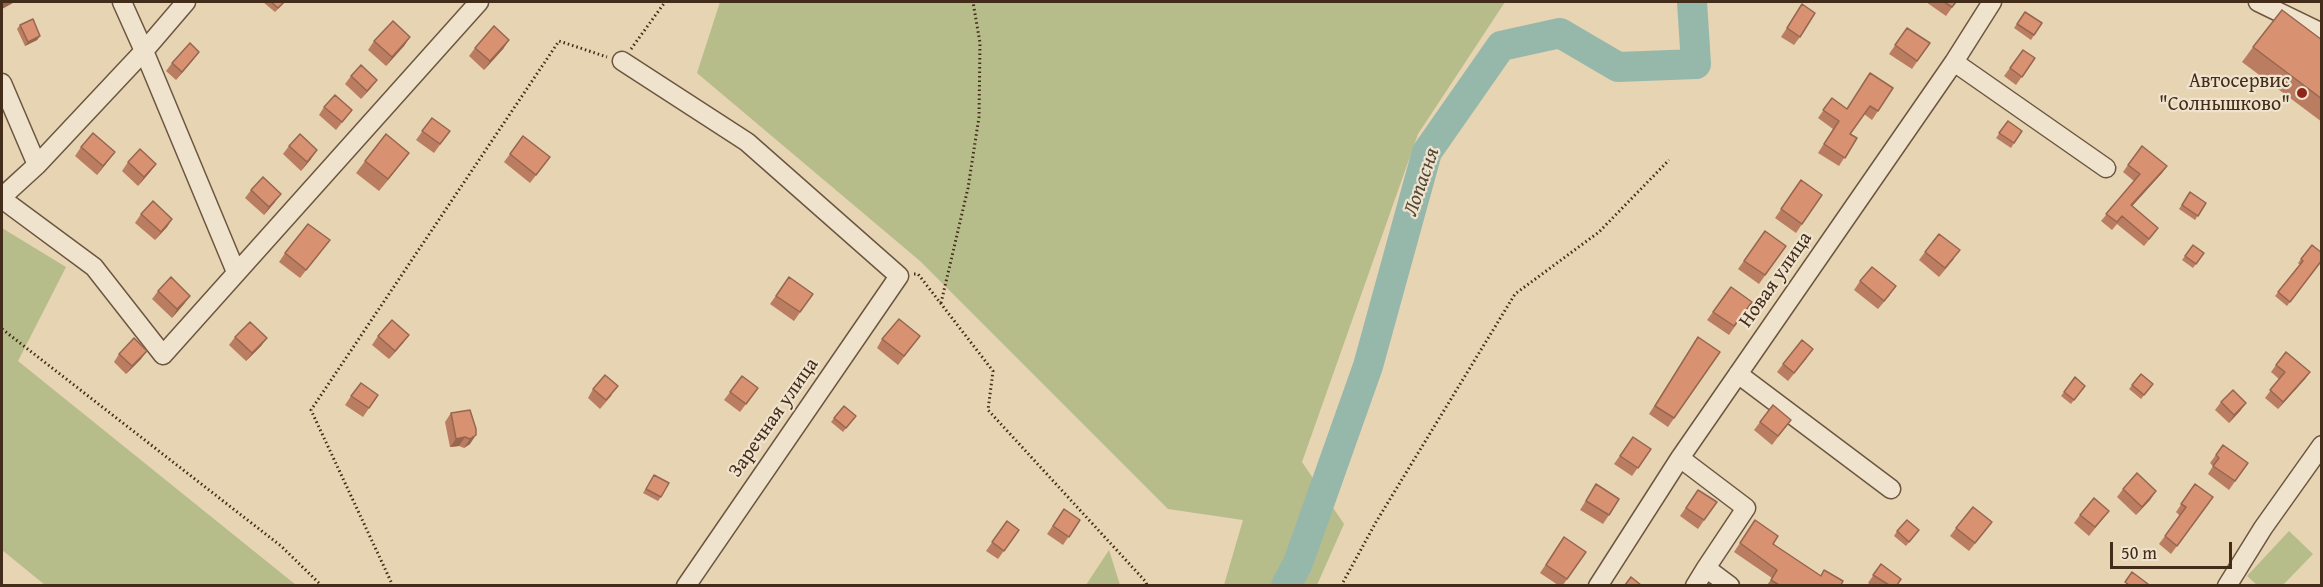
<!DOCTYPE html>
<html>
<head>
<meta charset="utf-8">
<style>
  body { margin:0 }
  #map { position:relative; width:2323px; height:587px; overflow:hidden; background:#e6d4b3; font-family:"Gentium Book Plus",serif }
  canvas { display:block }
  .frame { position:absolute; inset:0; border:3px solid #442c1a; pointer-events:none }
  .scale { position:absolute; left:2110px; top:542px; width:122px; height:27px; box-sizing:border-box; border:3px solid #442c1a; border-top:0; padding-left:8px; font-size:18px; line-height:21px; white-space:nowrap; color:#442c1a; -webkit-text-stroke:4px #efe3ce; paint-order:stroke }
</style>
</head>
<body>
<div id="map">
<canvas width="2323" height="587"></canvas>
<div class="frame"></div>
<div class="scale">50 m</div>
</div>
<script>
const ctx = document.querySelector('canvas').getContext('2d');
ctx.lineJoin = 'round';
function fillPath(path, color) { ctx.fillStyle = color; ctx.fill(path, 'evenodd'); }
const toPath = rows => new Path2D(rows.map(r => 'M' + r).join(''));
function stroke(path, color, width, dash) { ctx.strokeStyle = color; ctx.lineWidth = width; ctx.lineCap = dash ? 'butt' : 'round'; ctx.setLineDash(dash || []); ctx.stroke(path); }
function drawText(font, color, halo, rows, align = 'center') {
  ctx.font = font + ' "Gentium Book Plus",serif'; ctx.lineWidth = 4.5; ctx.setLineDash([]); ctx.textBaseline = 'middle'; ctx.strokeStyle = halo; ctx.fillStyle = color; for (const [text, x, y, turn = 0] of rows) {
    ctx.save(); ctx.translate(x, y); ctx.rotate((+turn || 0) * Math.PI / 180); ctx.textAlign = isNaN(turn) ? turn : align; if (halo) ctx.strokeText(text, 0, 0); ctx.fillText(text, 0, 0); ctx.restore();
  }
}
const green = toPath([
  [720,2,1505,2,1418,134,1302,462,1344,524,1317,585,1224,585,1243,520,1168,509,920,261,697,73],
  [2,228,66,267,18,361,296,585,45,585,2,550],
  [2289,531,2313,554,2283,585,2257,585,2247,576],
  [1109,550,1120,585,1086,585]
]);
const river = toPath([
  [1286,586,1298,563,1368,366,1427,152,1501,46,1560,33,1618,67,1696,64,1692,2]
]);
const path = toPath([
  [631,49,665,2],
  [914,274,918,274,993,371,988,410,1146,582,1147,586],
  [941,303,968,188,979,117,980,43,973,2],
  [2,329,281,546,322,586],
  [393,586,311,410,559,41,607,57],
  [1341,586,1376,522,1515,294,1599,232,1669,160]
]);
const minor = toPath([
  [122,2,144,51,236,272],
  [2258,2,2322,33],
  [622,61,747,142,899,276,686,586],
  [1954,62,2106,168],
  [2,83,37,165],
  [2,197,37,165,144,51,186,2],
  [2,199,94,267,163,355,479,2],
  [1738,374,1891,489],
  [1680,458,1746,508,1706,568,1730,586],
  [1598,586,1680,458,1954,62,1992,2],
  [1695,586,1706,568],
  [2227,586,2263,528,2322,445]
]);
const wall = toPath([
  [263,2,285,2,275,12],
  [1926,2,1956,2,1946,16],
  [1802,4,1800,37,1794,45,1781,37],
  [2025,12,2042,23,2031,40,2014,28],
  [20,25,40,36,37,40,25,46,17,29],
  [1907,28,1930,43,1912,69,1889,54],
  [410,37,404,46,386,66,368,50,374,41],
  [509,40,503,49,484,70,469,56,475,48],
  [2322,40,2322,122,2242,62,2253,47],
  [2023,50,2035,58,2016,85,2004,76],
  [193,60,176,80,166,71,172,63],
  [1870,73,1878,111,1872,120,1864,114,1850,134,1857,138,1839,166,1818,153,1833,129,1818,118,1832,98,1847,109],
  [351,76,377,80,361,99,345,84],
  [324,107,352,110,336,130,319,115],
  [432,118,450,131,434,153,416,140],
  [2008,121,2022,131,2011,148,1996,138],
  [289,146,311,159,301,171,283,154],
  [81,147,109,160,97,175,75,156],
  [409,153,379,191,356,173,365,161],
  [510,154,550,157,530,183,504,162],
  [128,162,156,164,150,172,138,186,122,171],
  [2128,165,2167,166,2162,173,2132,206,2153,235,2144,246,2117,224,2112,230,2101,221,2134,181,2123,172],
  [1801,180,1822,195,1796,233,1775,218],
  [251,190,275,202,264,215,245,198],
  [2190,192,2206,203,2195,220,2179,209],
  [141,214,172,219,167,227,155,240,135,223],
  [1765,231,1786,246,1759,284,1738,269],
  [330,240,300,278,279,262,285,253],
  [2193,245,2204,253,2193,268,2182,260],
  [2312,245,2322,261,2287,306,2275,296,2300,265,2298,263],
  [1925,252,1954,259,1939,277,1919,260],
  [789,277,813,294,794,321,770,304],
  [1860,281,1890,295,1878,309,1854,290],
  [1731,287,1752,302,1729,335,1707,320],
  [158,291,190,296,184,304,172,318,152,299],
  [378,336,403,343,389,359,372,345],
  [235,337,267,338,261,346,246,361,229,345],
  [1698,337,1720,352,1668,427,1649,414],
  [882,339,914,344,898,365,877,348],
  [119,354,141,359,126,374,114,362],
  [1807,358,1788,381,1777,372,1783,364],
  [2276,365,2310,372,2305,379,2278,409,2265,398,2279,379,2271,372],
  [2141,374,2150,388,2141,399,2129,389],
  [742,376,758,388,740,412,724,400],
  [2075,377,2085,386,2071,404,2061,396],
  [593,389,612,395,600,409,588,398],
  [378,395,363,417,345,405,351,396],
  [2221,402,2246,403,2240,411,2229,423,2215,410],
  [470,410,470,444,464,448,459,446,450,447,445,422,451,413],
  [856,416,843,432,831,422,834,418],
  [1791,420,1772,445,1754,430,1760,422],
  [1633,437,1651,449,1632,476,1614,464],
  [2223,445,2248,463,2229,490,2208,474,2213,466,2210,463],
  [654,475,661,497,658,501,643,493],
  [1596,484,1609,515,1603,524,1580,510],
  [2195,484,2213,497,2171,554,2159,544,2180,516,2176,512],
  [2123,489,2156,491,2150,500,2136,515,2117,497],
  [1698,490,1717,502,1698,529,1680,516],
  [1064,509,1080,520,1063,545,1047,534],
  [2109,511,2089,536,2074,523,2080,515],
  [1755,520,1773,544,1820,576,1824,570,1841,585,1767,585,1772,578,1734,552],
  [1007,521,1019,530,998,559,986,551],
  [1956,528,1986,530,1969,551,1950,536],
  [1919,530,1906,546,1894,536,1897,531],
  [1564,537,1586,552,1563,585,1558,585,1540,573],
  [1881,564,1897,585,1871,585,1868,583]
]);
const shadedWall = toPath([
  [5,2,14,2,13,3,2,9,2,3],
  [40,36,37,40,25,46,28,42],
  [410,37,404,46,386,66,392,57],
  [509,40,503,49,484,70,490,61],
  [199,52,193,60,176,80,182,72],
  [377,80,371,88,361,99,367,91],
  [317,150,311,159,301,171,307,162],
  [115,152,109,160,97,175,103,166],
  [409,153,400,165,379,191,388,179],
  [156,164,150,172,138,186,144,177],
  [2167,166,2162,173,2126,213,2131,205],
  [281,194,275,202,264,215,269,207],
  [172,219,167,227,155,240,161,232],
  [190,296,184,304,172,318,177,309],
  [409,335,403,343,389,359,395,351],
  [267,338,261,346,246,361,252,353],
  [147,351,141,359,126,374,132,366],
  [2310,372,2305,379,2278,409,2283,402],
  [2246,403,2240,411,2229,423,2234,415],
  [476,435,470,444,464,448,470,439],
  [465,437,459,446,450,447,456,439],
  [2156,491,2150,500,2136,515,2142,507]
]);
const building = toPath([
  [271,2,284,2,278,8,271,2],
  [1944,2,1956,2,1952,7,1944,2],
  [1802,4,1815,13,1800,37,1787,28,1802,4],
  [2282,10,2322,40,2322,99,2253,47,2282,10],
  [2025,12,2042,23,2034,35,2017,24,2025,12],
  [33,19,40,36,28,42,20,25,33,19],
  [393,21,410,37,392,57,374,41,393,21],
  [494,26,509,40,490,61,475,48,494,26],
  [1907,28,1930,43,1917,61,1895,45,1907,28],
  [190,43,199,52,182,72,172,63,190,43],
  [2023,50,2035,58,2022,77,2010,68,2023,50],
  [361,65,377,80,367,91,351,76,361,65],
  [1870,73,1893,88,1878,111,1870,106,1850,134,1857,138,1845,158,1824,144,1839,121,1823,110,1832,98,1847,109,1870,73],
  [335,95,352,110,342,122,324,107,335,95],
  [432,118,450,131,440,144,422,131,432,118],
  [2008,121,2022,131,2014,143,1999,133,2008,121],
  [93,133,115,152,103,166,81,147,93,133],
  [300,134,317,150,307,162,289,146,300,134],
  [386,134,409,153,388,179,365,161,386,134],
  [523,136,550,157,536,175,510,154,523,136],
  [2142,146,2167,166,2131,205,2158,228,2149,239,2122,216,2117,222,2106,214,2140,174,2128,165,2142,146],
  [140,149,156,164,144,177,128,162,140,149],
  [263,177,281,194,269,207,251,190,263,177],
  [1801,180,1822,195,1802,224,1781,209,1801,180],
  [2190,192,2206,203,2198,216,2182,205,2190,192],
  [153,201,172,219,161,232,141,214,153,201],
  [308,224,330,240,306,270,285,253,308,224],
  [1765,231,1786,246,1765,275,1744,261,1765,231],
  [1939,234,1960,250,1945,268,1925,252,1939,234],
  [2193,245,2204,253,2196,264,2185,256,2193,245],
  [2312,245,2322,253,2322,260,2290,302,2278,292,2303,261,2301,259,2312,245],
  [1872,267,1896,286,1884,301,1860,281,1872,267],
  [171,277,190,296,177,309,158,291,171,277],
  [789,277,813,294,800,312,776,296,789,277],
  [1731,287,1752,302,1734,326,1713,312,1731,287],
  [899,319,920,336,904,356,882,339,899,319],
  [392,320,409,335,395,351,378,336,392,320],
  [250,322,267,338,252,353,235,337,250,322],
  [1698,337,1720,352,1674,418,1655,406,1698,337],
  [134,338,147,351,132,366,119,354,134,338],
  [1802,340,1813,349,1794,373,1783,364,1802,340],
  [2286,352,2310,372,2283,402,2270,390,2285,372,2276,365,2286,352],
  [2141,374,2153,384,2144,395,2132,385,2141,374],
  [605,375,618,386,606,400,593,389,605,375],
  [742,376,758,388,746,404,730,392,742,376],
  [2075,377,2085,386,2074,400,2064,392,2075,377],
  [361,383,378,395,369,408,351,396,361,383],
  [2233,390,2246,403,2234,415,2221,402,2233,390],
  [1773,405,1791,420,1778,436,1760,422,1773,405],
  [844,406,856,416,846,428,834,418,844,406],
  [470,410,476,429,476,435,470,439,465,437,456,439,451,413,470,410],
  [1633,437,1651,449,1638,468,1620,456,1633,437],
  [2223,445,2248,463,2235,481,2213,466,2219,458,2216,455,2223,445],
  [2137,473,2156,491,2142,507,2123,489,2137,473],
  [654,475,669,483,661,497,646,489,654,475],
  [1596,484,1619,499,1609,515,1586,501,1596,484],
  [2195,484,2213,497,2177,546,2165,536,2186,507,2181,504,2195,484],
  [1698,490,1717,502,1704,520,1686,508,1698,490],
  [2094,498,2109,511,2095,527,2080,515,2094,498],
  [1973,507,1992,522,1975,543,1956,528,1973,507],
  [1064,509,1080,520,1069,537,1053,526,1064,509],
  [1755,520,1778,536,1773,544,1821,576,1824,570,1843,581,1841,585,1779,585,1771,580,1777,570,1740,543,1755,520],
  [1907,520,1919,530,1909,542,1897,531,1907,520],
  [1007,521,1019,530,1004,551,992,542,1007,521],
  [1564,537,1586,552,1567,579,1546,565,1564,537],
  [1881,564,1901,579,1897,585,1889,585,1873,575,1881,564],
  [2132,572,2148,584,2147,585,2129,585,2125,582,2132,572],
  [1631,577,1641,585,1625,585,1631,577]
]);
const markers = [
  [2302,93,6,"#8f2418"]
];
const poiNames = [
  ["Автосервис",2290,82],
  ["\"Солнышково\"",2290,105]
];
const streetNames = [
  ["Новая улица",1776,280,-55],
  ["Заречная улица",774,418,-55]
];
const waterNames = [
  ["Лопасня",1422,182,-71]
];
fillPath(green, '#b7bc8b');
stroke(river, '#96b8ab', 30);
stroke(minor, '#6c5640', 21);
stroke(path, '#442c1a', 3, [1.5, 3]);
stroke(minor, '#efe3ce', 18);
fillPath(wall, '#ba7d61');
fillPath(shadedWall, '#97664f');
fillPath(building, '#d89171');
stroke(building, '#97664f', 1.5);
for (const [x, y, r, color] of markers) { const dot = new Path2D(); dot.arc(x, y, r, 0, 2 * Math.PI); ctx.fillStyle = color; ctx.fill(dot); stroke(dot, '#efe3ce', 2); }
drawText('20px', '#442c1a', '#efe3ce', poiNames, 'right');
drawText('20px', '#442c1a', '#efe3ce', streetNames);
drawText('italic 21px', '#544837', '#efe3ce', waterNames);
</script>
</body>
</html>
